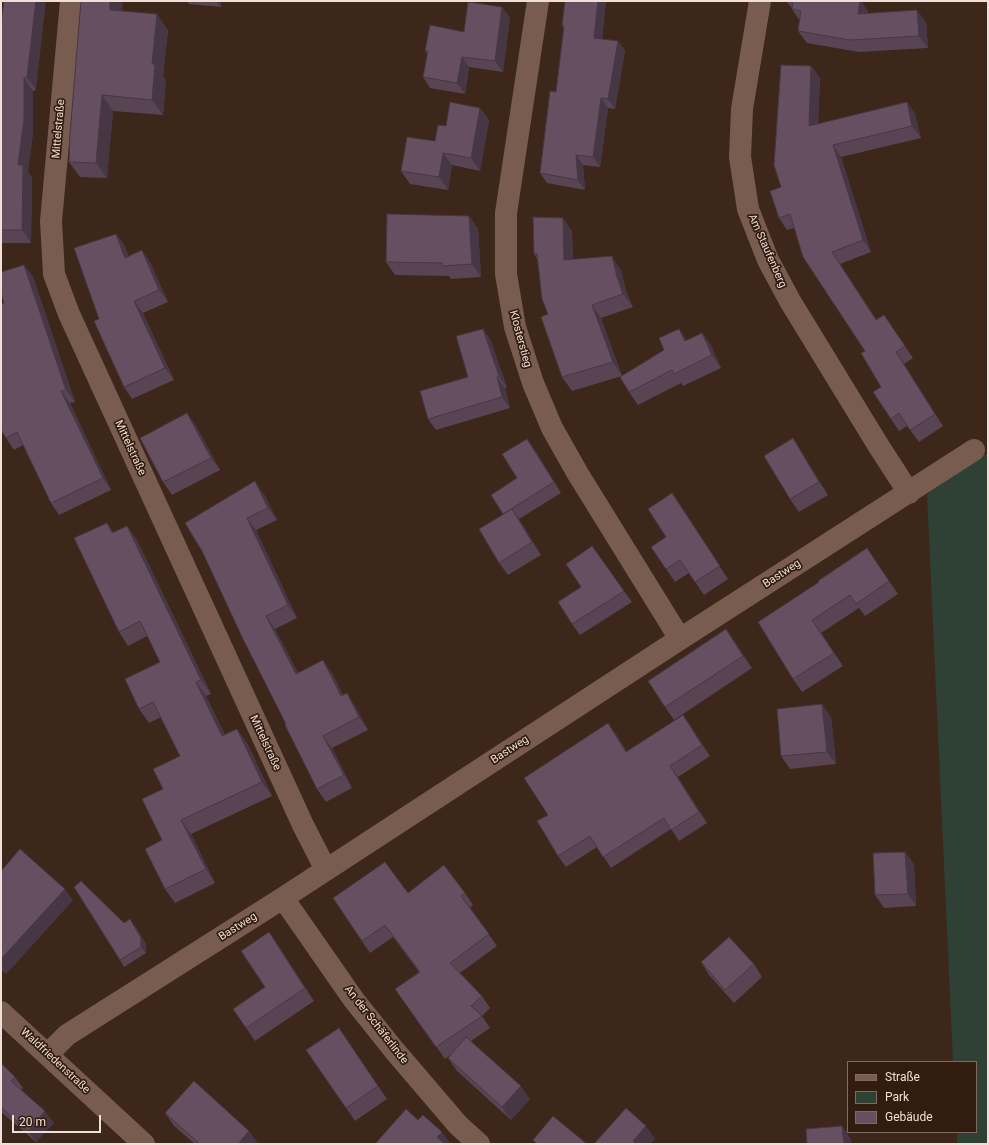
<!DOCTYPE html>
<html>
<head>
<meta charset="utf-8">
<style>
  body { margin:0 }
  #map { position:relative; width:989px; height:1145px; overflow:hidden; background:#3d261a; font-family:Roboto,sans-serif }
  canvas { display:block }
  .frame { position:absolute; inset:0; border:2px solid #efdfd7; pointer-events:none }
  .legend { position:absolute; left:847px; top:1061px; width:130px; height:72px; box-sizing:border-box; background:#321c10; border:1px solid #7e6a60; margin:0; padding:5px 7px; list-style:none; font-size:12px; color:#efdfd7 }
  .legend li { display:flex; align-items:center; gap:8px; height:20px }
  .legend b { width:20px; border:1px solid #7e6a60 }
  .scale { position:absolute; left:12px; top:1115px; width:89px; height:18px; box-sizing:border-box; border:2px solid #efdfd7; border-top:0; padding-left:5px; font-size:12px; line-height:14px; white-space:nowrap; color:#efdfd7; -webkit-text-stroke:3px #321c10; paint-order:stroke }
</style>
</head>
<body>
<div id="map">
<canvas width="989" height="1145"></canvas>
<div class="frame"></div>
<ul class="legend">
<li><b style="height:5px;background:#775c4f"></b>Straße</li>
<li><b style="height:11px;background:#2f4035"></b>Park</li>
<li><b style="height:11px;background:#664f61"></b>Gebäude</li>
</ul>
<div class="scale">20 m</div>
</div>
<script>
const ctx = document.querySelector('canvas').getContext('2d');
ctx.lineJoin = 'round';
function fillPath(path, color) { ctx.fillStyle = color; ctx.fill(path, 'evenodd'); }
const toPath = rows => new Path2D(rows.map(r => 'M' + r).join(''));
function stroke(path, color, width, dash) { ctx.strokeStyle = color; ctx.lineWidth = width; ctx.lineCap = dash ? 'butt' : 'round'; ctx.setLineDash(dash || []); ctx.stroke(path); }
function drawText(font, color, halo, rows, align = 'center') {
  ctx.font = font + ' Roboto,sans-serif'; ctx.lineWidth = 3.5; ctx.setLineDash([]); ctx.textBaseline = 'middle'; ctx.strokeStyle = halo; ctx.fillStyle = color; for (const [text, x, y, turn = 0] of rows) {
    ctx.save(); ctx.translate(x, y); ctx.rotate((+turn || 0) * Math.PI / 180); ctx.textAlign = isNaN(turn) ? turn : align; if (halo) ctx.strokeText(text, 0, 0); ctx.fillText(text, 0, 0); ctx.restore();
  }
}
const green = toPath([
  [988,452,988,1144,957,1144,957,1132,976,1132,976,1062,953,1062,927,494]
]);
const street = toPath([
  [71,1,51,221,54,274,69,314,303,825,326,870],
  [538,1,506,213,506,274,515,327,533,383,552,428,578,474,680,639],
  [760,1,742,109,740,157,748,209,768,260,790,301,878,445,909,493],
  [283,898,354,1000,394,1050,458,1125,479,1144],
  [1,1012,144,1144],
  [48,1054,67,1035,283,898,680,639,974,450]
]);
const wall = toPath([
  [187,1,221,1,221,7,189,4],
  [565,1,606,1,602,39,618,41,625,51,615,109,608,108,600,167,583,165,585,190,547,183,540,173,556,92,564,29,562,26],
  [786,1,861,1,868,12,868,14,926,22,928,48,859,52,807,43,798,31,800,21,792,9,792,8],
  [122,11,168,30,163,76,166,80,163,115,113,111,107,178,80,177,69,162],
  [510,17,503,72,469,67,465,94,430,88,423,77,427,54,425,51,464,32],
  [1,23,36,90,33,91,33,132,28,172,32,178,31,243,1,243],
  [811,66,820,78,818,124,907,102,915,114,921,138,841,157,871,252,840,264,876,319,884,315,913,358,904,364,943,426,919,442,907,426,899,431,891,419,881,387,865,351,794,228,787,230,779,218,781,187],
  [480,108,489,120,480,171,452,165,448,190,410,184,401,171,435,141,446,126],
  [469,216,478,229,481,277,451,279,449,276,395,275,386,262],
  [563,218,572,232,573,259,621,270,626,291,633,307,601,318,622,376,687,340,702,333,711,345,721,368,683,386,681,383,638,405,629,392,622,376,572,391,562,377,537,259,534,254],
  [116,234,125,246,128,256,150,262,168,302,143,313,174,380,132,399,124,387,99,319],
  [24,265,33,277,75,402,70,403,111,490,59,515,51,503,23,445,14,450,6,438,4,303],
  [483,329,491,341,507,388,505,388,510,408,436,430,428,419,468,377],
  [187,413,196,426,220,470,172,495,163,482],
  [535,450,561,493,519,519,541,555,508,575,499,563,503,514,517,478],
  [801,451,828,495,799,512,790,499],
  [672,493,728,579,704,595,689,573,675,582,651,547,666,537],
  [264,494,277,520,256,530,297,618,275,629,298,673,332,673,343,695,355,706,368,730,332,748,352,788,326,802,317,789,202,551],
  [107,523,113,533,127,526,137,540,211,694,206,696,225,735,247,743,272,796,191,834,215,883,175,903,165,889,162,840,163,789,180,756,161,717,149,723,139,709,160,662,147,636,128,646,119,632],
  [592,546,632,602,580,635,572,624,581,587],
  [867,548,898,594,865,616,859,608,821,633,843,666,802,692,793,679,819,582],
  [735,642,752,668,674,720,665,707],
  [683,715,710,756,678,777,707,823,679,841,671,829,611,868,597,847,566,867,558,856,548,815,616,734,627,752],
  [831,717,836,764,790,769,781,756],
  [914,864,916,906,884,908,875,895],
  [1,871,73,900,6,974,1,969],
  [465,893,473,905,470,908,497,946,460,973,482,996,490,1008,482,1016,490,1028,471,1041,530,1099,511,1120,457,1071,448,1058,450,1055,445,1059,395,989,419,972,393,937,370,953,333,898],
  [124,923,135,926,146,944,146,953,124,967,120,960],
  [269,932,314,1001,255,1041,246,1028,265,987],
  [701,962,754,964,762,977,734,1003,709,975],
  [339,1028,387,1099,355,1121,306,1050],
  [1,1063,15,1077,23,1088,21,1090,54,1123,36,1142,1,1112],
  [165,1113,249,1131,258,1144,195,1144,174,1126]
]);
const shadedWall = toPath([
  [36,1,46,1,36,90,27,77],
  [110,1,123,1,120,25,110,10],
  [216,1,221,1,221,7],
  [598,1,606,1,601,48,594,38],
  [860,1,861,1,868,12,866,27,858,14],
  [502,7,510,17,503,72,495,61],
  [917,10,926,22,928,48,919,36],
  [157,14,168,30,163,76,166,80,163,115,152,100,152,64],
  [618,41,625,51,615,109,608,99],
  [462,57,469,67,465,94,457,83],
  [811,66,820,78,817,138,809,126],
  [24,78,33,91,33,132,28,172,32,178,31,243,22,230,18,165],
  [102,95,113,111,107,178,96,163],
  [601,98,608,108,600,167,593,157],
  [907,102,915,114,921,138,912,126],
  [480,108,489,120,480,171,471,158],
  [833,145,841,157,871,252,863,240],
  [443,153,452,165,448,190,439,177],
  [576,155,583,165,585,190,578,180],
  [469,216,478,229,481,277,472,264],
  [563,218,572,232,573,273,564,260],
  [116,234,125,246,133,270,125,258],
  [142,250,150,262,168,302,159,290],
  [832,252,840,264,884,332,876,320],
  [612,256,621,270,626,291,633,307,623,294,617,277],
  [24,265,33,277,75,402,66,390],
  [134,301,143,313,174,380,165,368],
  [592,305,601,318,622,376,613,362],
  [483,329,491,341,507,388,499,376],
  [679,329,688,342,685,341],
  [702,333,711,345,721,368,712,355],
  [896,352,904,364,943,426,935,414],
  [497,377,505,388,510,408,502,397],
  [61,391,70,403,111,490,103,478],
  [187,413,196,426,220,470,211,458],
  [793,438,801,451,828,495,819,482],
  [527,439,535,450,561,493,554,482],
  [255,481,264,494,277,520,268,508],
  [512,509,521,522,541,555,532,542],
  [247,518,256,530,297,618,288,605],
  [107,523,117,537,112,533],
  [127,526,137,540,211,694,201,680],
  [266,616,275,629,305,687,296,674],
  [812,620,821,633,843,666,834,653],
  [726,629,735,642,752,668,743,656],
  [323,660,332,673,350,709,341,696],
  [196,682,206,696,232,750,222,736],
  [347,693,355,706,368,730,359,717],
  [822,704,831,717,836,764,827,752],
  [683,715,691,726,710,756,702,745],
  [608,723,616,734,634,763,626,752],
  [237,729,247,743,272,796,262,782],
  [323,736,332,748,352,788,344,775],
  [670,766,678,777,707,823,699,812],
  [181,820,191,834,215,883,206,869],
  [905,852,914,864,916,906,908,894],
  [65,889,73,900,6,974,1,967,1,959],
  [130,919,146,944,146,953,141,947],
  [269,932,278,945,314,1001,305,988],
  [521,1086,530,1099,511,1120,502,1107],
  [45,1111,54,1123,36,1142,28,1131],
  [646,1126,655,1139,650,1144,635,1144,633,1141],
  [842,1126,851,1139,851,1144,844,1144],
  [249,1131,258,1144,238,1144],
  [442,1132,451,1144,442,1144,437,1137]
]);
const building = toPath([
  [4,1,36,1,27,77,24,78,24,119,18,165,23,165,22,230,1,230,1,23,4,1],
  [81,1,110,1,110,10,157,14,152,64,155,64,152,100,102,95,96,163,69,162,70,134,81,1],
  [565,1,598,1,594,38,618,41,608,99,601,98,593,157,576,155,578,180,540,173,550,91,556,92,564,26,562,26,565,1],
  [793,1,860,1,858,14,917,10,919,36,850,40,798,31,801,11,792,9,793,1],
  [468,2,502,7,495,61,462,57,457,83,423,77,428,51,425,51,430,25,464,32,468,2],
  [781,65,811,66,809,126,907,102,912,126,833,145,863,240,832,252,876,320,884,315,905,346,896,352,935,414,910,430,899,413,891,419,873,392,881,387,861,353,865,351,803,257,790,214,779,218,770,191,781,187,774,165,781,65],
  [450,102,480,108,471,158,443,153,439,177,401,171,407,137,435,141,438,125,446,126,450,102],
  [387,214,469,216,472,264,442,266,442,263,386,262,387,214],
  [533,217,563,218,564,260,612,256,617,277,623,294,592,305,613,362,562,377,541,317,548,314,542,299,537,254,534,254,533,217],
  [116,234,125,258,142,250,159,290,134,301,165,368,124,387,94,321,99,319,74,248,116,234],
  [24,265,66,390,61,391,103,478,51,503,17,432,6,438,1,430,1,304,4,303,1,293,1,272,24,265],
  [483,329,499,376,497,377,502,397,428,419,420,391,468,377,456,336,483,329],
  [679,329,685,341,702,333,712,355,674,374,672,370,629,392,620,377,664,350,659,338,679,329],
  [187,413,211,458,163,482,140,438,187,413],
  [793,438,819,482,790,499,764,456,793,438],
  [527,439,554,482,503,514,491,495,517,478,502,454,527,439],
  [255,481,268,508,247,518,288,605,266,616,296,674,323,660,341,696,347,693,359,717,323,736,344,775,317,789,285,725,286,724,243,639,202,551,185,523,255,481],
  [672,493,720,566,695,582,680,560,666,569,651,547,666,537,648,509,672,493],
  [512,509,532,542,499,563,479,529,512,509],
  [107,523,112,533,127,526,201,680,196,682,222,736,237,729,262,782,181,820,206,869,165,889,145,849,162,840,142,799,163,789,153,769,180,756,153,702,139,709,125,679,160,662,140,621,119,632,74,538,107,523],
  [592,546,624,591,572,624,558,602,581,587,566,564,592,546],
  [867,548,889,581,856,604,850,595,812,620,834,653,793,679,758,622,819,582,818,581,867,548],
  [726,629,743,656,665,707,648,681,726,629],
  [822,704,827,752,781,756,777,709,822,704],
  [683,715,702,745,670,766,699,812,671,830,664,818,603,857,590,836,558,856,537,821,548,815,524,778,608,723,626,752,683,715],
  [20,849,65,889,1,959,1,871,20,849],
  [905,852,908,894,875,895,873,853,905,852],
  [385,862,408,893,444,865,465,893,461,896,489,934,450,963,482,996,471,1006,482,1016,436,1047,395,989,420,972,385,925,362,941,333,898,385,862],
  [81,881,124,923,130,919,141,938,141,947,120,960,74,887,81,881],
  [269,932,305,988,246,1028,233,1009,265,987,241,951,269,932],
  [729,937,754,964,725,990,701,962,729,937],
  [339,1028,378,1086,346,1108,306,1050,339,1028],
  [466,1037,521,1086,502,1107,448,1058,466,1037],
  [1,1063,15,1077,11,1081,45,1111,28,1131,1,1107,1,1063],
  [194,1081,249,1131,238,1144,200,1144,165,1113,194,1081],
  [626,1108,646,1126,633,1141,636,1144,594,1144,626,1108],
  [406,1109,418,1120,423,1115,442,1132,437,1137,445,1144,375,1144,406,1109],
  [553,1116,587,1144,537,1144,533,1140,553,1116],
  [842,1126,844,1144,807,1144,806,1129,842,1126]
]);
const streetNames = [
  ["Mittelstraße",59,129,-85],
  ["Am Staufenberg",767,251,66],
  ["Klosterstieg",520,339,75],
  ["Mittelstraße",130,448,65],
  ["Bastweg",782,574,-33],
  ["Mittelstraße",265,743,65],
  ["Bastweg",510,750,-33],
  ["Bastweg",238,927,-32],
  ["An der Schäferlinde",376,1025,52],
  ["Waldfriedenstraße",55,1061,43]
];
fillPath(green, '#2f4035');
stroke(street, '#775c4f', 22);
fillPath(wall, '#584453');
fillPath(shadedWall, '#473744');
fillPath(building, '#664f61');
stroke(building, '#473744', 1);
drawText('11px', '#efdfd7', '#321c10', streetNames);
</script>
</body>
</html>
